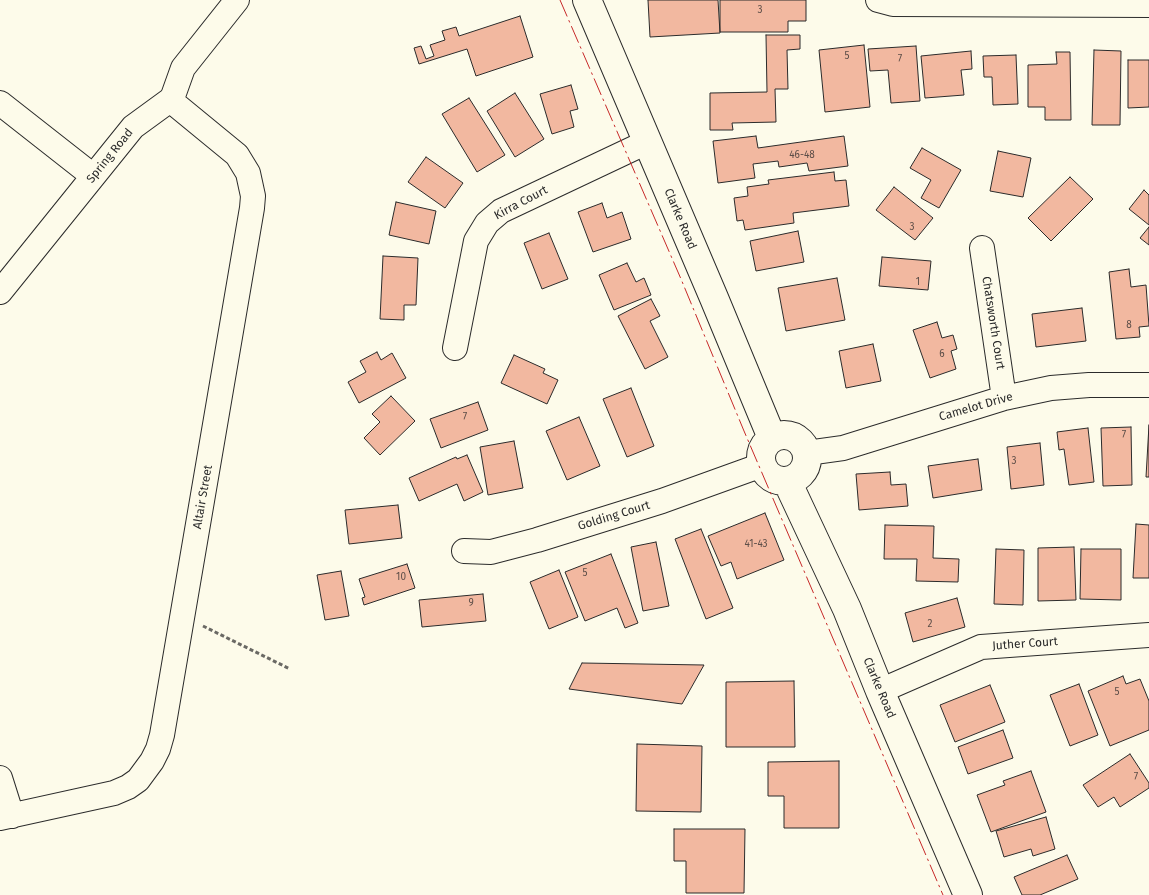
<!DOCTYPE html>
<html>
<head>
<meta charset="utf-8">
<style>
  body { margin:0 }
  canvas { display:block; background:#fdfbea }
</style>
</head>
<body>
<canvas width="1149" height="895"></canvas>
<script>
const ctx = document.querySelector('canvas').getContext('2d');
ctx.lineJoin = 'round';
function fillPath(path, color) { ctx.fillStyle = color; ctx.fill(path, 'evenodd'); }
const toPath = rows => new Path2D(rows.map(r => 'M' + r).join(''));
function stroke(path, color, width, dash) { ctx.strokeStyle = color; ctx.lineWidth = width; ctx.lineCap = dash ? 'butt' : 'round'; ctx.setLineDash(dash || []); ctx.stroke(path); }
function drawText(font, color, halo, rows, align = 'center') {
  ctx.font = font + ' "Fira Sans",sans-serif'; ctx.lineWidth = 4; ctx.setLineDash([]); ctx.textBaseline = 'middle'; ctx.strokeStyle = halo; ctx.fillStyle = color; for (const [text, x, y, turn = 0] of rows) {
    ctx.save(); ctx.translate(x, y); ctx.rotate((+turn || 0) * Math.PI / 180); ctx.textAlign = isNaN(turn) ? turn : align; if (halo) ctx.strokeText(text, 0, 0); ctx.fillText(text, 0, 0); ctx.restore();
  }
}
const building = toPath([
  [648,0,718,0,720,33,650,37,648,0],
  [720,0,806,0,806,21,788,21,788,32,720,32,720,0],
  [520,16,533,57,476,76,467,49,419,64,414,48,421,46,426,59,434,56,430,45,445,40,442,31,456,27,459,36,520,16],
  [766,35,800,35,800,49,787,50,788,89,775,89,776,122,732,123,733,130,710,130,710,93,767,92,766,35],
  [864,45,870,107,825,112,819,50,864,45],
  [916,46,920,101,891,103,888,70,870,71,868,49,916,46],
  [1094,50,1121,51,1120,125,1092,125,1094,50],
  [971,51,972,69,961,70,964,95,925,98,921,56,971,51],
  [1056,52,1070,52,1071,120,1045,120,1045,107,1028,107,1028,65,1057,64,1056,52],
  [1016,55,1018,104,993,105,992,77,984,77,983,56,1016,55],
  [1128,60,1149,60,1149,107,1128,108,1128,60],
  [571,85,578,109,570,111,574,127,552,134,540,94,571,85],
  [515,93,544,139,515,157,487,111,515,93],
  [469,98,505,155,477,172,442,114,469,98],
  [756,136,758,148,844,136,848,166,809,171,807,163,779,167,778,161,753,164,755,178,718,183,713,141,756,136],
  [922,148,961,170,939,208,921,198,931,180,910,168,922,148],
  [998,151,1031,158,1023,197,990,191,998,151],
  [426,157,463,183,445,208,408,182,426,157],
  [834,172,835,181,846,180,849,206,793,213,794,223,745,230,743,220,737,221,734,198,748,196,747,187,769,184,768,180,834,172],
  [1070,177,1093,199,1051,241,1028,218,1070,177],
  [894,187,933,218,915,240,876,210,894,187],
  [1144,190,1149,195,1149,225,1129,209,1144,190],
  [396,202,436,211,429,244,389,235,396,202],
  [602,203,607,218,622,212,631,239,593,252,578,212,602,203],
  [1149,227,1149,245,1140,238,1149,227],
  [798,231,804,262,756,271,750,241,798,231],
  [549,233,568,279,542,289,524,243,549,233],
  [383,256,418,258,416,305,404,305,404,320,380,319,383,256],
  [882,257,931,261,928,290,879,286,882,257],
  [627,263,636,282,644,278,651,295,614,310,599,275,627,263],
  [1129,269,1131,287,1146,285,1149,326,1139,327,1140,337,1116,339,1109,272,1129,269],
  [837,278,845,320,786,331,778,288,837,278],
  [651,299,660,316,650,321,668,357,645,369,618,316,651,299],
  [1082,308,1086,341,1036,347,1032,314,1082,308],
  [937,322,942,338,953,335,957,349,951,351,956,369,930,378,913,330,937,322],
  [873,344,881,381,846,388,839,351,873,344],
  [377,352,381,360,392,353,406,378,359,403,348,382,366,372,360,361,377,352],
  [514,355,545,369,543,373,558,380,547,404,501,383,514,355],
  [631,388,654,446,627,457,603,399,631,388],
  [391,396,415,421,380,455,364,438,380,422,372,414,391,396],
  [478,402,488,430,441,448,430,419,478,402],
  [579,417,600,466,567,480,546,431,579,417],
  [1149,425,1149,477,1146,477,1149,425],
  [1131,427,1132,485,1103,486,1101,428,1131,427],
  [1088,428,1094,482,1069,485,1064,449,1059,450,1057,432,1088,428],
  [514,441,523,488,488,495,480,447,514,441],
  [1040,443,1044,485,1011,489,1007,447,1040,443],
  [467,455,483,492,464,501,457,484,419,501,409,478,456,457,457,459,467,455],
  [978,459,982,490,933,498,928,466,978,459],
  [890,472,891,485,906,484,908,506,859,510,856,474,890,472],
  [398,505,402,538,349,544,345,510,398,505],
  [765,513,784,560,737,579,731,562,721,566,708,536,765,513],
  [1136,524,1149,525,1149,578,1133,578,1136,524],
  [885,525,934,526,933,558,959,559,958,582,916,581,917,559,884,559,885,525],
  [701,529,733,608,706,619,675,539,701,529],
  [656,542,669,606,643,611,631,547,656,542],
  [1074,547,1076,600,1038,601,1038,548,1074,547],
  [996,549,1024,550,1023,605,994,604,996,549],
  [1081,549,1121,549,1121,600,1080,599,1081,549],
  [611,554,638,623,625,628,617,608,585,621,565,572,611,554],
  [407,564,415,588,364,605,362,598,365,597,359,579,407,564],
  [559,570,578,617,549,629,530,582,559,570],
  [341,571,349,616,325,620,317,575,341,571],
  [483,594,486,621,422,627,419,600,483,594],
  [957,598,965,627,913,642,905,613,957,598],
  [582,663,704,665,682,704,569,689,582,663],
  [1123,676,1126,684,1140,679,1149,701,1149,730,1110,746,1088,691,1123,676],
  [794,681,795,747,726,747,726,682,794,681],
  [1079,684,1098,735,1070,746,1050,695,1079,684],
  [990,685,1005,722,955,742,940,705,990,685],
  [1003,730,1013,758,968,774,958,747,1003,730],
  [637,744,702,746,701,812,636,811,637,744],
  [1130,754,1149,783,1149,788,1120,807,1114,797,1098,807,1083,785,1130,754],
  [839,761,839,828,784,828,784,796,768,796,768,762,839,761],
  [1031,771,1046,812,991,832,977,795,1005,785,1003,781,1031,771],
  [1046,817,1055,849,1033,856,1031,849,1004,857,996,831,1046,817],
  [674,829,745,829,744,893,686,893,686,861,674,861,674,829],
  [1067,855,1078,879,1040,895,1022,895,1014,877,1067,855]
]);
const path = toPath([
  [203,626,290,669]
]);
const minor = toPath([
  [878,0,893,4,1149,5],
  [0,103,93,176],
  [982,248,1004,398],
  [0,292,133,127,170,100,173,96,183,68,237,0],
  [455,348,476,241,487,223,501,211,647,142],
  [807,453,843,448,1004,398,1051,388,1089,385,1149,385],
  [464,551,491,552,537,540,662,501,762,465],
  [880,691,981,647,1149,635],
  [0,778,12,816],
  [0,818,114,793,128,787,138,780,152,761,158,749,162,735,252,208,253,196,248,173,237,155,170,100]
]);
const major = toPath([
  [587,0,714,298,772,438],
  '761 458a23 23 0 1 1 46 0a23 23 0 1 1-46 0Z',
  [787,481,847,609,880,691,968,895]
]);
const power = toPath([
  [560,0,681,279,744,431,943,895]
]);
const numberNames = [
  ["3",760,10],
  ["5",847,56],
  ["7",900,59],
  ["46-48",802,155],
  ["3",912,227],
  ["1",918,282],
  ["8",1129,325],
  ["6",942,354],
  ["7",465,417],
  ["7",1124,435],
  ["3",1014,461],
  ["41-43",756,544],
  ["5",585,573],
  ["10",401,577],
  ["9",471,603],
  ["2",930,624],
  ["5",1117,692],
  ["7",1136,777]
];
const streetNames = [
  ["Spring Road",110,156,-51],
  ["Kirra Court",521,203,-28],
  ["Clarke Road",680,219,67],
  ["Chatsworth Court",993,323,81],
  ["Camelot Drive",976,407,-16],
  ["Altair Street",203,497,-80],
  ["Golding Court",614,516,-17],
  ["Juther Court",1025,644,-4],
  ["Clarke Road",879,688,67]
];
fillPath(building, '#f2b8a0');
stroke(building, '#2b2b2b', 1);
stroke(minor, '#2b2b2b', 26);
stroke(major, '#2b2b2b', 30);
stroke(path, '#6a6964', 3, [4, 2.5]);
stroke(minor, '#fdfbea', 24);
stroke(major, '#fdfbea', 28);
stroke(power, '#c62828', 1, [18, 4, 2.5, 4]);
drawText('10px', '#5d4e48', null, numberNames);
drawText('12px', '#2b2b2b', '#fdfbea', streetNames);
</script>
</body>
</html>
